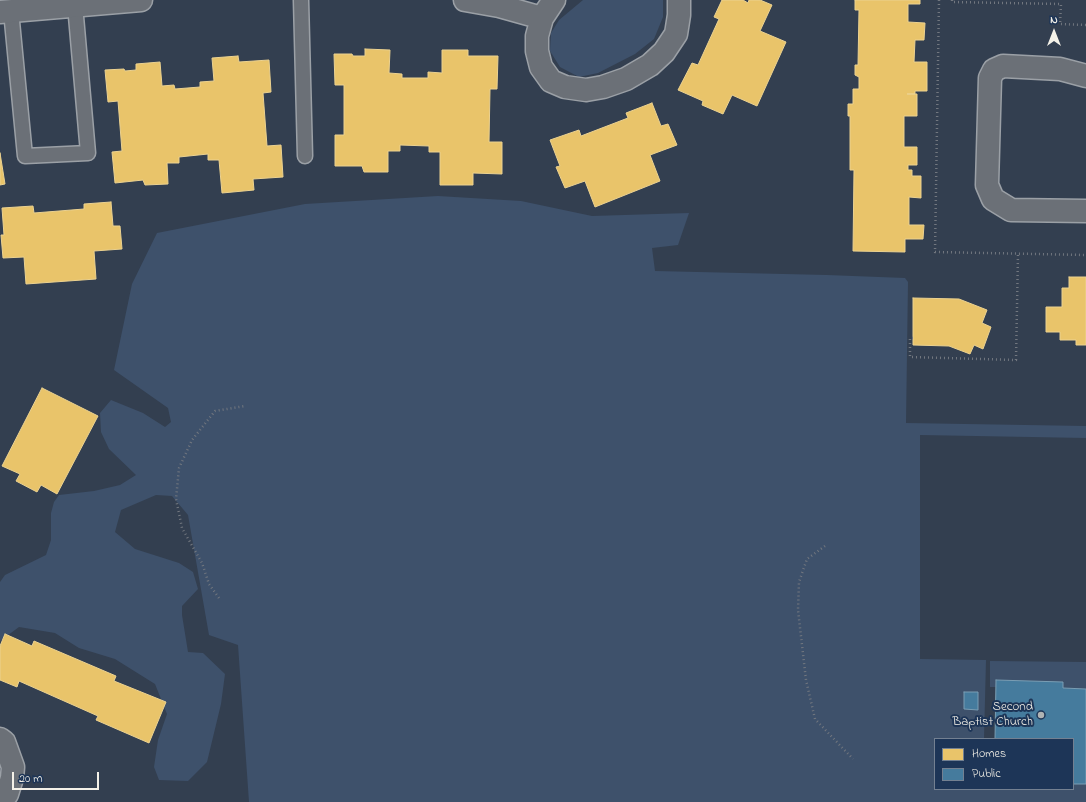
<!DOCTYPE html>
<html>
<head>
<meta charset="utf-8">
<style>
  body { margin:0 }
  #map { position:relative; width:1086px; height:802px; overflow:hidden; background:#333f50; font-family:"Indie Flower",sans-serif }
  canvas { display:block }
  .legend { position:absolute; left:934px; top:738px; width:140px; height:52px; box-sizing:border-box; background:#1d3557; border:1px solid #738091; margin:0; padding:5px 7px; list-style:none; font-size:12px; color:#f4f1e8 }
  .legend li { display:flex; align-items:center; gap:8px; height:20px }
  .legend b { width:20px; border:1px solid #738091 }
  .north { position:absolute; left:1034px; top:12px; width:40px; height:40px; -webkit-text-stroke:3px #1d3557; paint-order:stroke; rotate:0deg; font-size:11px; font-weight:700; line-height:16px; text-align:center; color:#f4f1e8 }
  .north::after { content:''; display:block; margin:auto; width:14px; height:18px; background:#f4f1e8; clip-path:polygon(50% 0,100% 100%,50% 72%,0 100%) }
  .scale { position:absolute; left:12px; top:772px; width:87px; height:18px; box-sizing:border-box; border:2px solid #f4f1e8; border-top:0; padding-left:5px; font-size:12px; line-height:14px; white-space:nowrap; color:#f4f1e8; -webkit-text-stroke:3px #1d3557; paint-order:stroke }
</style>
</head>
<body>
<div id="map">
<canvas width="1086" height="802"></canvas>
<ul class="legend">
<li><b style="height:11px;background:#e9c46a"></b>Homes</li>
<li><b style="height:11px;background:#457b9d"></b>Public</li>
</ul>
<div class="north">N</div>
<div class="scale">20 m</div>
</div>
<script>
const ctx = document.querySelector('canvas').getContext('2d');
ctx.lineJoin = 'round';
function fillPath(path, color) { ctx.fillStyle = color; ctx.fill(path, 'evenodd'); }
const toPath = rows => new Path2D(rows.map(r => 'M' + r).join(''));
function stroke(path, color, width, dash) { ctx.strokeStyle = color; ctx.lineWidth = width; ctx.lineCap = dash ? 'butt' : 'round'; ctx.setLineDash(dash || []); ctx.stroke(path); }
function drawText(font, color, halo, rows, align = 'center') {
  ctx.font = font + ' "Indie Flower",sans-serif'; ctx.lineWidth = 4; ctx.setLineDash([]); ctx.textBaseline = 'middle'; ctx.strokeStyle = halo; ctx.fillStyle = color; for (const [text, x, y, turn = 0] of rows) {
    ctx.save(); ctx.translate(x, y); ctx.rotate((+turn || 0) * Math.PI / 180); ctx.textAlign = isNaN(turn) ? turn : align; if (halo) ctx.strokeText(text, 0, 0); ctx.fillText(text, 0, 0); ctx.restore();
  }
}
const green = toPath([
  [583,0,663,0,663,17,654,39,635,54,598,73,579,77,560,67,550,51,551,33,559,20],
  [438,196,521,201,592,216,689,213,678,245,652,248,655,271,827,275,905,278,908,282,906,423,1086,426,1086,438,920,435,920,659,986,660,984,739,935,739,935,789,1073,789,1073,784,1086,784,1086,802,249,802,238,645,209,635,188,515,172,496,156,495,121,510,115,532,135,549,179,563,193,572,198,589,182,606,182,615,188,652,203,653,225,674,221,704,207,762,188,781,159,780,154,767,158,740,167,714,155,684,115,659,79,648,55,633,19,627,0,641,0,582,5,575,46,555,51,540,51,513,54,502,59,495,94,491,120,485,136,475,109,449,101,432,100,413,111,400,143,413,165,427,171,422,168,408,114,370,132,284,157,233,305,204],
  [990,661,1086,662,1086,689,1063,688,1063,683,996,681,996,687,990,687]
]);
const homes = toPath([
  [722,0,743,0,748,3,749,0,760,0,772,5,760,31,786,42,757,106,732,95,723,114,702,105,703,101,678,90,692,63,698,65,719,19,714,17,722,0],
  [855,0,920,0,920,4,908,4,908,22,925,23,924,40,915,40,914,62,927,62,927,91,915,91,915,94,907,94,917,94,917,116,904,116,904,147,917,147,917,165,908,165,908,170,912,170,912,176,921,176,921,198,909,197,909,225,924,225,923,239,905,239,905,252,853,251,854,170,850,170,850,116,848,116,848,104,853,104,853,89,859,89,859,77,855,75,855,65,858,65,859,10,855,10,855,0],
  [365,49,390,50,389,73,402,74,402,78,428,78,428,72,442,73,442,50,468,50,468,56,498,56,497,89,490,89,489,142,502,142,502,174,473,173,473,185,440,185,440,152,429,152,429,146,400,145,400,151,388,151,388,172,364,172,362,166,335,166,335,135,344,135,344,85,335,85,334,54,352,54,353,56,365,56,365,49],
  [238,56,239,62,269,60,271,92,263,93,267,146,281,145,283,177,253,179,254,190,222,193,219,160,208,160,208,154,179,157,179,163,167,163,168,184,145,185,143,180,115,183,112,152,122,151,118,101,108,102,105,70,124,69,125,71,136,70,136,64,160,62,162,86,174,85,175,89,200,87,200,82,214,81,212,58,238,56],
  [652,103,661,126,668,124,677,145,650,155,660,181,595,207,585,181,565,188,556,167,560,166,550,140,579,130,581,136,628,118,626,113,652,103],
  [0,153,5,184,0,185,0,153],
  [111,202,113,226,120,226,122,249,94,251,96,279,26,284,24,257,3,258,1,235,4,235,2,208,33,206,34,213,84,209,84,204,111,202],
  [1069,277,1086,277,1086,345,1076,345,1076,340,1060,340,1060,332,1046,332,1046,307,1062,307,1062,288,1069,288,1069,277],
  [913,298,959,299,987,310,982,323,991,327,983,349,974,345,970,354,949,346,913,345,913,298],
  [42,388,98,416,57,494,41,485,37,492,16,481,20,474,2,466,42,388],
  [5,634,32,646,34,641,116,676,114,681,166,702,149,743,96,720,98,716,19,681,17,687,0,680,0,646,5,634]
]);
const public = toPath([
  [996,680,1063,682,1063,688,1086,689,1086,784,1073,784,1073,739,995,739,996,680],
  [964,692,978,692,978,710,964,709,964,692]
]);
const path = toPath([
  [939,0,935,252,1086,255],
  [952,0,952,2,1061,4,1060,24,1086,25],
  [913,338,910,338,910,357,1016,360,1018,254],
  [825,546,807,559,799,582,798,610,806,680,815,719,853,759],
  [219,598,209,584,202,563,182,528,176,499,179,468,192,440,215,411,245,406]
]);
const lane = toPath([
  [301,0,305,156],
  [11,11,25,156,88,153,75,5]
]);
const street = toPath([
  [465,0,499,6,542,18],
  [554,0,542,18,537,36,537,51,541,67,551,81,565,87,586,90,603,87,626,79,650,65,664,52,676,34,679,15,679,0],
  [0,12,141,0],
  [1086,76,1060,69,1003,66,994,70,990,78,987,185,993,199,1011,210,1086,211],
  [0,739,4,742,13,767,12,778,7,794,0,802]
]);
const markers = [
  [1041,715,4,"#b0b3b3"]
];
const poiNames = [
  ["Second",1033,708],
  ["Baptist Church",1033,723]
];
fillPath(green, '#3e516b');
fillPath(homes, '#e9c46a');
stroke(homes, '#ecd290', 1);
fillPath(public, '#457b9d');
stroke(public, '#7a9eb4', 1);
stroke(lane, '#9ba0a6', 17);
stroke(street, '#9ba0a6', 25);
stroke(path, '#72777f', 2.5, [1, 3]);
stroke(lane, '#6b7077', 14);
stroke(street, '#6b7077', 22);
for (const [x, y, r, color] of markers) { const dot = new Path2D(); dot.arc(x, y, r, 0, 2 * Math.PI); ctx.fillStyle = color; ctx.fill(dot); stroke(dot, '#1d3557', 1.5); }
drawText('13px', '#f4f1e8', '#1d3557', poiNames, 'right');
</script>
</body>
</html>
